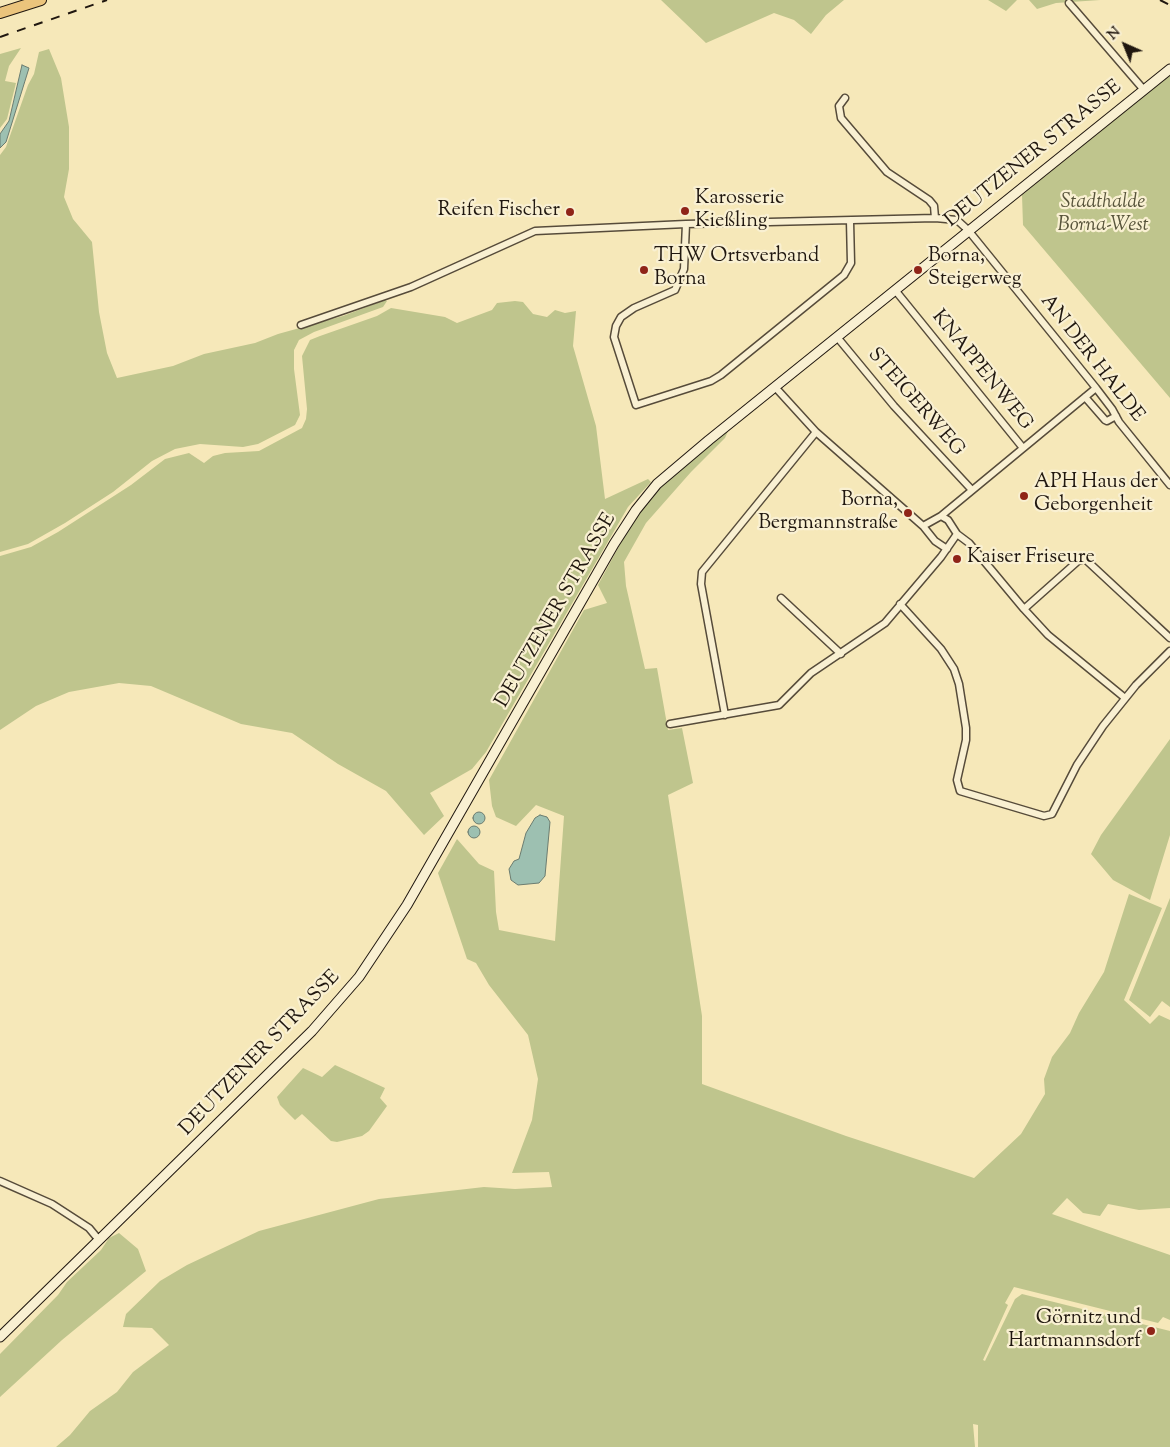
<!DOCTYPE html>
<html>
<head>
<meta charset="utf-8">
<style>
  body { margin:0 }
  #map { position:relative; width:1170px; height:1447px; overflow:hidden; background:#f6e8b9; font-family:"Sorts Mill Goudy",serif }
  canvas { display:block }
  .north { position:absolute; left:1100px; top:20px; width:50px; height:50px; -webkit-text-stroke:4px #f9f0d2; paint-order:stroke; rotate:316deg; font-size:14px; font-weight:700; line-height:20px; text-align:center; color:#20170f }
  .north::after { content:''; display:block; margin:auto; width:18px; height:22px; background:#20170f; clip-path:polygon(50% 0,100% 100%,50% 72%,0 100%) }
</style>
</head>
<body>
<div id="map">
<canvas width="1170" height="1447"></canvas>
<div class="north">N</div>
</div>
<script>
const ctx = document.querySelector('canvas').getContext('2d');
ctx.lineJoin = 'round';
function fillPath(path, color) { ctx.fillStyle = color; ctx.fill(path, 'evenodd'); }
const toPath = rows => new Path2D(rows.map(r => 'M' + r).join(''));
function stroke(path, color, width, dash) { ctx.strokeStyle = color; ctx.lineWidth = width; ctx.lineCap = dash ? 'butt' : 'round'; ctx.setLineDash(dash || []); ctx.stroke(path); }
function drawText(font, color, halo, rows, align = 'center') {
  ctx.font = font + ' "Sorts Mill Goudy",serif'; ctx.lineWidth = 4.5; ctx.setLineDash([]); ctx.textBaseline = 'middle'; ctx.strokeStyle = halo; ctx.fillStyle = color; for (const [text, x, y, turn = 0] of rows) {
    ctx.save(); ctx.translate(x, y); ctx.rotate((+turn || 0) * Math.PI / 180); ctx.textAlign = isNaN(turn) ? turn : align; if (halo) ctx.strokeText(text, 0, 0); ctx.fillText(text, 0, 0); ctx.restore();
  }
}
const green = toPath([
  [661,0,844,0,826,15,811,34,794,20,774,13,706,43],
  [988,0,1017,0,1006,11],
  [1029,0,1100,0,1056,3,1037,9],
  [21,48,9,66,5,81,16,83,7,119,0,128,0,54],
  [49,49,61,78,69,127,69,169,64,197,73,219,92,242,99,312,107,353,117,378,173,366,204,354,255,343,278,334,343,316,385,300,387,301,383,307,314,332,299,340,294,350,294,369,300,415,295,425,258,444,243,447,200,444,175,449,152,461,113,492,65,523,28,544,0,552,0,155,6,147,28,85,34,74,39,52],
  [1170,75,1170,398,1023,225,1022,195],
  [515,301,523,302,533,314,547,317,555,310,565,313,576,311,573,346,596,426,605,499,648,479,651,482,628,507,486,752,472,769,430,793,444,816,424,835,386,791,338,764,292,733,241,724,151,686,119,683,69,692,36,706,0,730,0,556,31,547,58,532,131,485,165,459,189,453,204,463,213,456,225,453,259,451,302,428,306,419,307,409,302,356,310,340,320,336,377,316,391,308,445,317,457,323,492,310,497,303],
  [729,429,725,438,691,472,646,523,624,562,626,586,645,669,657,668,668,730,682,728,693,783,668,795,702,1016,702,1084,846,1136,974,1178,1021,1134,1045,1094,1044,1079,1052,1057,1070,1033,1079,1013,1104,972,1129,894,1162,908,1124,1000,1150,1024,1159,1015,1170,1020,1170,1208,1139,1210,1108,1204,1100,1216,1083,1213,1067,1198,1052,1214,1170,1255,1170,1320,1163,1317,1158,1323,1014,1287,1005,1303,1008,1305,983,1360,985,1361,1015,1299,1022,1294,1170,1331,1170,1447,978,1447,978,1425,973,1424,975,1447,56,1447,70,1435,90,1411,117,1392,133,1372,169,1345,152,1328,123,1327,126,1314,160,1281,187,1265,259,1231,379,1199,484,1187,515,1189,552,1187,549,1172,512,1173,532,1120,538,1079,528,1035,489,985,476,963,467,959,438,873,457,839,479,864,494,871,496,912,499,930,555,941,564,816,536,805,516,826,496,817,492,806,489,780,584,610,607,603,598,585,630,526,650,497,682,467],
  [1170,739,1170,835,1150,900,1113,880,1091,854,1101,835],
  [1170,898,1170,1007,1162,1001,1150,1017,1129,1000],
  [335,1065,385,1088,380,1098,387,1106,369,1131,362,1136,337,1142,331,1141,302,1114,295,1120,280,1105,277,1097,303,1068,322,1077],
  [119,1233,138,1249,146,1271,62,1340,0,1397,0,1354,58,1295,67,1282,101,1250,109,1238]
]);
const water = toPath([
  [22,65,29,68,6,142,0,148,0,134,9,121,22,65],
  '473 818a6 6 0 1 1 12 0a6 6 0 1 1-12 0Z',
  [540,815,547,817,550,822,545,876,539,883,518,885,511,880,509,869,514,861,519,859,526,833,535,818,540,815],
  '468 832a6 6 0 1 1 12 0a6 6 0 1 1-12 0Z'
]);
const minor = toPath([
  [1069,3,1144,90],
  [845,98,839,106,841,118,887,172,929,200,934,206,935,218],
  [686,224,684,269,675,290,634,308,621,317,616,326,614,337,636,405,711,381,721,375,844,275,851,263,850,221],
  [895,290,1023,448],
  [301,325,411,287,535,231,686,224,935,218,957,220,968,230,1096,388,1112,409,1119,422,1170,485],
  [837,337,894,406,971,489],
  [775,387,816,432,923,526,935,541,947,549],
  [1085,397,1105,420,1107,421,1116,416],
  [941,516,1096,388],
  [923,526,941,516,948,520,957,534,969,543,1024,609,1048,635,1125,698],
  [781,598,841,654],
  [900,604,941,649,954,669,959,684,966,728,966,740,957,780,960,791,1044,816,1052,814,1077,765,1103,726,1136,685,1170,651],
  [1024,609,1078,561,1085,559,1170,638],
  [725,715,701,584,702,572,816,432],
  [670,724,779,705,811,673,885,623,941,557,957,534],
  [0,1181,52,1204,89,1228,99,1240]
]);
const secondary = toPath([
  [0,1337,312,1031,359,977,407,905,614,544,636,510,657,484,709,440,1170,69]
]);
const primary = toPath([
  [0,13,41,0]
]);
const rail = toPath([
  [1160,0,1170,5],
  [0,37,107,0]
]);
const markers = [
  [685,211,5,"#8f2418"],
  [570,212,5,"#8f2418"],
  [644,270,5,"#8f2418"],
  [918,270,5,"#8f2418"],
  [1024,496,5,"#8f2418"],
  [908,513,5,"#8f2418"],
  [957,559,5,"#8f2418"],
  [1151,1331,5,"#8f2418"]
];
const streetNames = [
  ["DEUTZENER STRASSE",1034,155,-39],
  ["AN DER HALDE",1091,359,52],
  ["KNAPPENWEG",981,371,51],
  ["STEIGERWEG",915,403,49],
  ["DEUTZENER STRASSE",557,611,-60],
  ["DEUTZENER STRASSE",261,1054,-46]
];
const poiNames = [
  ["Karosserie",695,200],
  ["Kießling",695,223],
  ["Reifen Fischer",560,212,"right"],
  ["THW Ortsverband",654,258],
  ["Borna",654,281],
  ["Borna,",928,258],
  ["Steigerweg",928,281],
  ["APH Haus der",1034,484],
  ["Geborgenheit",1034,507],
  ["Borna,",898,502,"right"],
  ["Bergmannstraße",898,525,"right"],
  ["Kaiser Friseure",967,559],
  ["Görnitz und",1141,1320,"right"],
  ["Hartmannsdorf",1141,1343,"right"]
];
const parkNames = [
  ["Stadthalde",1103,204],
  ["Borna-West",1103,227]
];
fillPath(green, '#bfc58d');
fillPath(water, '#9dc0b1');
stroke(water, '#6b7c70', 1);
stroke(minor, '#564b3a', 9);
stroke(secondary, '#20170f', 11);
stroke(primary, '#20170f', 12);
stroke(minor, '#f9f0d2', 6);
stroke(secondary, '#f9f0d2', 9);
stroke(primary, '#ebc47c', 10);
stroke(rail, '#20170f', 2, [9, 9]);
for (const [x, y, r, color] of markers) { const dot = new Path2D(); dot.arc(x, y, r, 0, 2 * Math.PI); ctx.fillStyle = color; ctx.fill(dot); stroke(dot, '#f9f0d2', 2); }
drawText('20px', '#20170f', '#f9f0d2', streetNames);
drawText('20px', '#20170f', '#f9f0d2', poiNames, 'left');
drawText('italic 20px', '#58543b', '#f9f0d2', parkNames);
</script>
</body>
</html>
